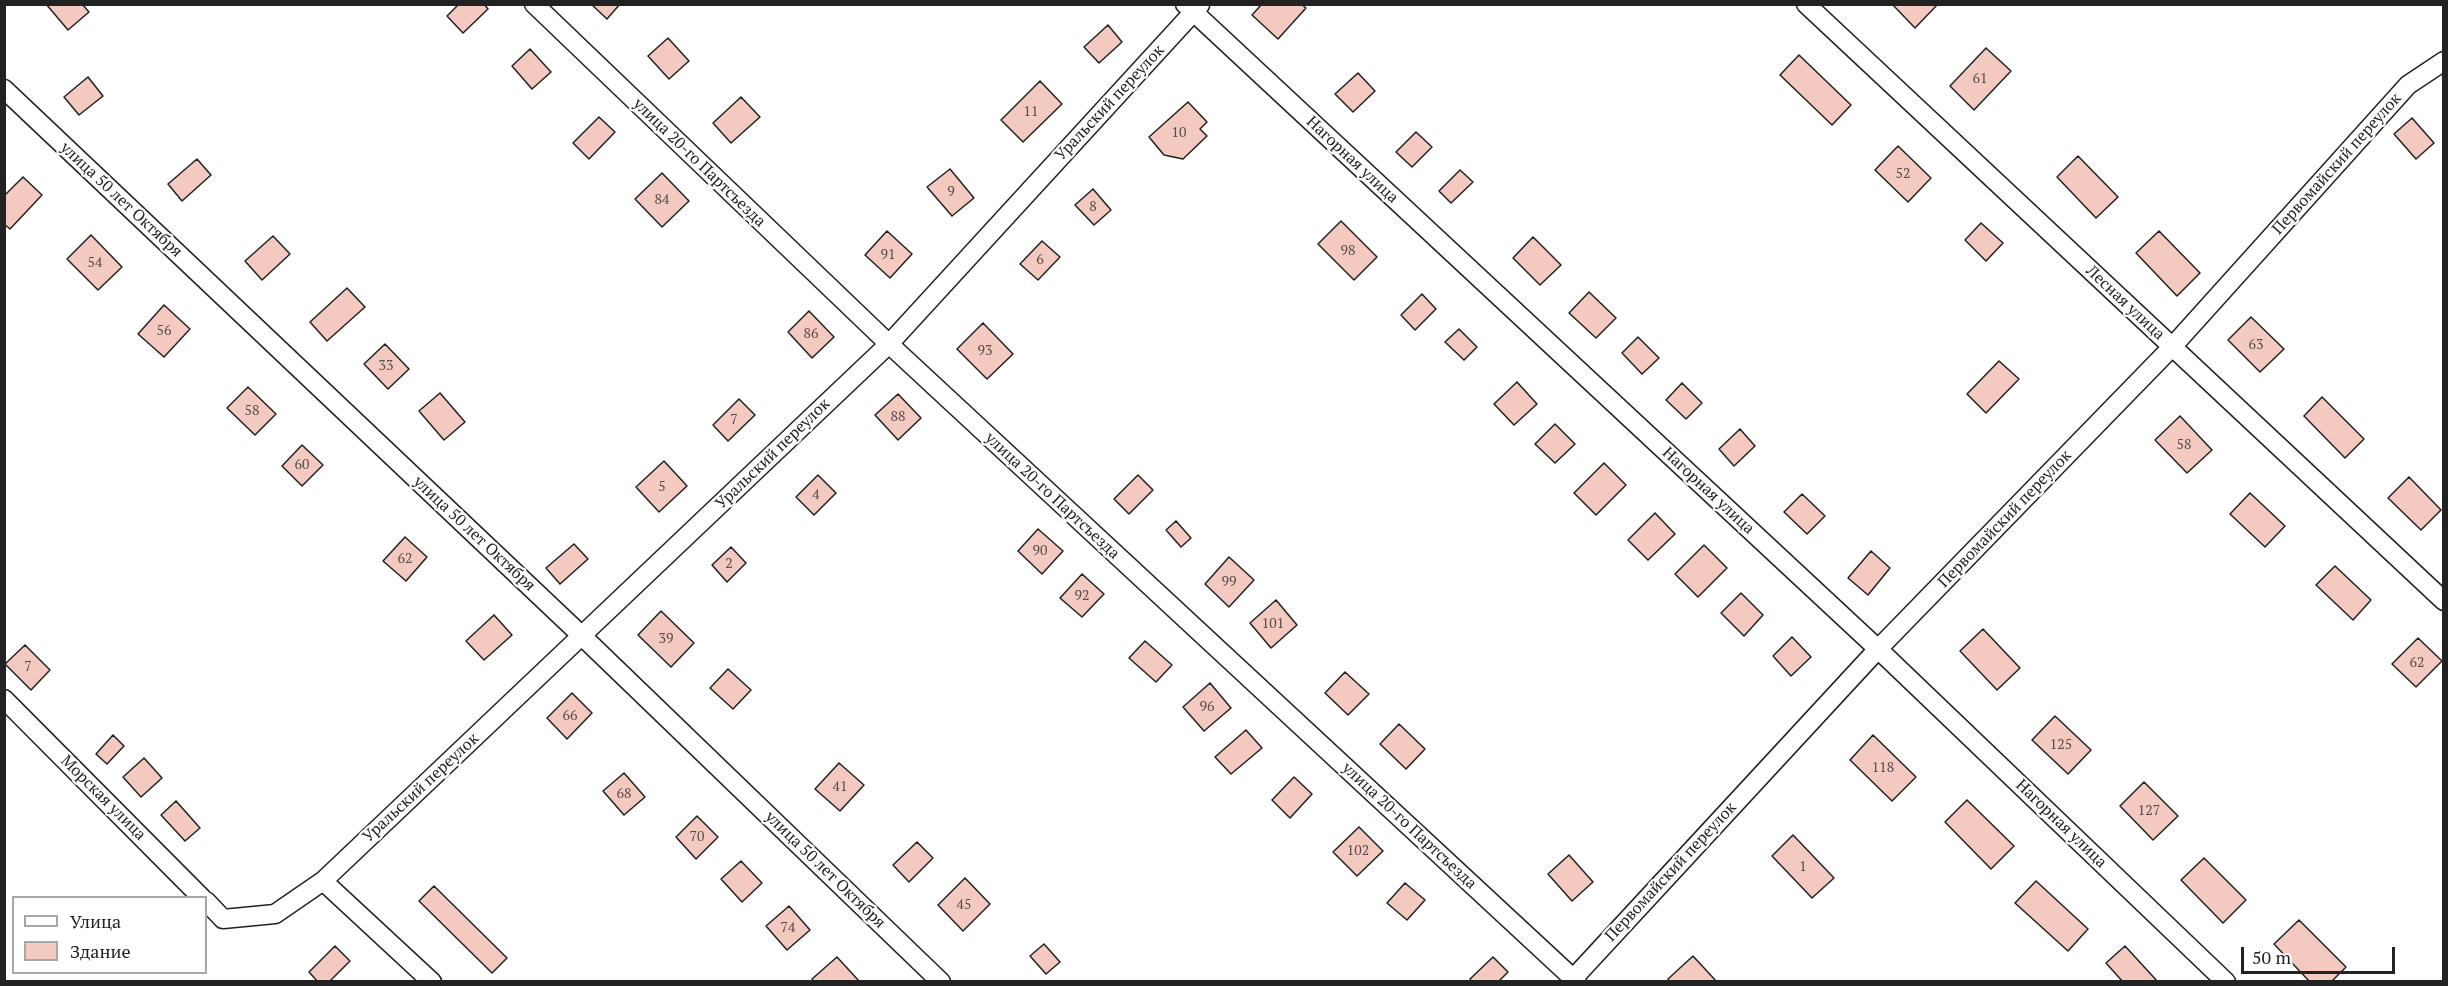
<!DOCTYPE html>
<html>
<head>
<meta charset="utf-8">
<style>
  body { margin:0 }
  #map { position:relative; width:2448px; height:986px; overflow:hidden; background:#fff; font-family:"PT Serif",serif }
  canvas { display:block }
  .frame { position:absolute; inset:0; border:6px solid #222; pointer-events:none }
  .legend { position:absolute; left:12px; top:896px; width:195px; height:78px; box-sizing:border-box; background:#fff; border:2px solid #a7a7a7; margin:0; padding:8px 10px; list-style:none; font-size:18px; color:#222 }
  .legend li { display:flex; align-items:center; gap:12px; height:30px }
  .legend b { width:30px; border:2px solid #a7a7a7 }
  .scale { position:absolute; left:2241px; top:947px; width:154px; height:27px; box-sizing:border-box; border:3px solid #222; border-top:0; padding-left:8px; font-size:18px; line-height:21px; white-space:nowrap; color:#222; -webkit-text-stroke:4px #fff; paint-order:stroke }
</style>
</head>
<body>
<div id="map">
<canvas width="2448" height="986"></canvas>
<div class="frame"></div>
<ul class="legend">
<li><b style="height:8px;background:#fff"></b>Улица</li>
<li><b style="height:16px;background:#f3c9c0"></b>Здание</li>
</ul>
<div class="scale">50 m</div>
</div>
<script>
const ctx = document.querySelector('canvas').getContext('2d');
ctx.lineJoin = 'round';
function fillPath(path, color) { ctx.fillStyle = color; ctx.fill(path, 'evenodd'); }
const toPath = rows => new Path2D(rows.map(r => 'M' + r).join(''));
function stroke(path, color, width, dash) { ctx.strokeStyle = color; ctx.lineWidth = width; ctx.lineCap = dash ? 'butt' : 'round'; ctx.setLineDash(dash || []); ctx.stroke(path); }
function drawText(font, color, halo, rows, align = 'center') {
  ctx.font = font + ' "PT Serif",serif'; ctx.lineWidth = 4.5; ctx.setLineDash([]); ctx.textBaseline = 'middle'; ctx.strokeStyle = halo; ctx.fillStyle = color; for (const [text, x, y, turn = 0] of rows) {
    ctx.save(); ctx.translate(x, y); ctx.rotate((+turn || 0) * Math.PI / 180); ctx.textAlign = isNaN(turn) ? turn : align; if (halo) ctx.strokeText(text, 0, 0); ctx.fillText(text, 0, 0); ctx.restore();
  }
}
const building = toPath([
  [46,4,82,4,89,12,68,30,46,4],
  [459,4,484,4,488,9,463,33,447,16,459,4],
  [591,4,620,4,607,19,591,4],
  [1262,4,1301,4,1306,8,1278,39,1252,15,1262,4],
  [1892,4,1938,4,1915,28,1892,4],
  [1108,25,1122,42,1099,63,1084,47,1108,25],
  [668,38,689,61,669,79,648,56,668,38],
  [1986,48,2011,71,1974,110,1950,86,1986,48],
  [530,49,551,72,532,89,512,66,530,49],
  [1799,55,1851,105,1832,125,1780,75,1799,55],
  [1358,73,1375,91,1353,112,1335,94,1358,73],
  [88,77,103,96,79,115,64,97,88,77],
  [1040,81,1062,104,1023,142,1001,120,1040,81],
  [741,97,760,117,731,143,713,123,741,97],
  [1188,102,1207,122,1200,129,1207,136,1183,159,1164,155,1149,137,1188,102],
  [599,117,615,132,589,159,573,143,599,117],
  [2412,118,2434,143,2416,159,2394,134,2412,118],
  [1416,132,1432,147,1412,167,1396,152,1416,132],
  [1898,146,1931,178,1908,202,1875,170,1898,146],
  [2078,156,2118,197,2096,218,2057,177,2078,156],
  [197,159,211,175,182,201,168,184,197,159],
  [950,169,974,198,952,216,927,187,950,169],
  [1460,170,1473,182,1451,203,1439,191,1460,170],
  [662,173,689,201,662,227,635,199,662,173],
  [23,177,42,195,10,229,4,224,4,196,23,177],
  [1093,189,1111,210,1094,225,1075,205,1093,189],
  [1341,221,1377,257,1354,280,1318,244,1341,221],
  [1981,223,2003,243,1986,261,1965,240,1981,223],
  [887,231,912,254,890,278,865,255,887,231],
  [2159,231,2200,273,2177,296,2136,253,2159,231],
  [91,235,122,267,98,290,67,259,91,235],
  [273,236,290,254,262,280,245,261,273,236],
  [1533,237,1561,265,1540,285,1513,258,1533,237],
  [1042,241,1060,257,1038,280,1020,264,1042,241],
  [347,288,365,307,327,341,310,322,347,288],
  [1589,292,1616,318,1596,338,1569,313,1589,292],
  [1422,294,1436,309,1415,330,1401,315,1422,294],
  [164,305,190,329,164,357,138,334,164,305],
  [809,311,834,337,812,358,788,332,809,311],
  [2251,317,2284,349,2260,372,2228,340,2251,317],
  [983,323,1013,354,987,379,957,349,983,323],
  [1459,329,1477,347,1464,360,1445,342,1459,329],
  [1638,337,1659,358,1642,374,1622,353,1638,337],
  [385,344,409,369,388,389,364,364,385,344],
  [1999,361,2019,379,1986,413,1967,394,1999,361],
  [1517,382,1537,404,1514,425,1494,404,1517,382],
  [1682,383,1702,403,1686,419,1666,400,1682,383],
  [248,387,276,414,255,435,227,408,248,387],
  [440,393,465,422,444,440,419,411,440,393],
  [898,394,921,418,898,440,875,415,898,394],
  [2322,397,2364,439,2345,458,2304,416,2322,397],
  [739,399,755,415,728,441,713,425,739,399],
  [2180,416,2212,450,2187,473,2155,440,2180,416],
  [1555,424,1575,444,1555,463,1535,444,1555,424],
  [1740,429,1755,446,1734,466,1719,449,1740,429],
  [302,445,323,465,302,486,282,466,302,445],
  [664,461,687,486,659,512,636,487,664,461],
  [1604,463,1626,485,1596,515,1574,493,1604,463],
  [818,475,836,493,814,515,796,497,818,475],
  [1138,475,1153,490,1129,514,1114,499,1138,475],
  [2409,477,2441,510,2421,530,2388,498,2409,477],
  [2250,493,2285,526,2265,547,2230,514,2250,493],
  [1802,494,1825,516,1807,534,1784,512,1802,494],
  [1655,513,1675,534,1648,560,1628,540,1655,513],
  [1176,521,1191,538,1181,547,1166,530,1176,521],
  [1038,529,1063,551,1042,574,1018,551,1038,529],
  [405,537,427,557,406,581,383,561,405,537],
  [574,544,588,559,560,584,546,568,574,544],
  [1704,545,1727,568,1698,597,1675,574,1704,545],
  [731,547,746,563,727,582,712,565,731,547],
  [1871,551,1890,568,1868,595,1848,578,1871,551],
  [1229,557,1254,580,1229,607,1205,584,1229,557],
  [2335,566,2371,600,2353,620,2316,585,2335,566],
  [1082,574,1104,594,1082,617,1060,598,1082,574],
  [1741,593,1763,615,1744,636,1721,613,1741,593],
  [1276,600,1297,625,1271,648,1250,623,1276,600],
  [661,611,694,643,671,667,638,635,661,611],
  [494,615,512,635,484,660,466,641,494,615],
  [1983,629,2020,668,1997,690,1960,651,1983,629],
  [1792,637,1811,657,1791,676,1773,656,1792,637],
  [2418,638,2442,661,2416,687,2392,664,2418,638],
  [1145,641,1172,665,1156,682,1129,658,1145,641],
  [25,645,50,670,31,690,5,664,25,645],
  [728,669,751,690,733,709,710,688,728,669],
  [1345,672,1369,694,1348,715,1325,693,1345,672],
  [1210,683,1231,708,1204,731,1183,707,1210,683],
  [572,693,592,713,567,739,547,718,572,693],
  [2055,716,2091,750,2068,774,2032,740,2055,716],
  [1399,724,1425,749,1406,769,1380,744,1399,724],
  [1246,730,1262,748,1231,774,1215,757,1246,730],
  [113,735,124,746,107,764,96,754,113,735],
  [1873,735,1916,777,1892,801,1850,760,1873,735],
  [144,758,162,778,141,797,123,777,144,758],
  [839,763,864,785,840,811,815,789,839,763],
  [624,773,645,797,624,815,603,791,624,773],
  [1294,777,1312,794,1290,818,1272,800,1294,777],
  [2144,782,2178,816,2153,840,2120,806,2144,782],
  [1967,800,2014,846,1991,869,1945,822,1967,800],
  [176,801,200,828,185,841,161,815,176,801],
  [697,816,718,837,696,859,676,837,697,816],
  [1359,827,1383,851,1357,876,1333,852,1359,827],
  [1793,835,1834,878,1812,898,1772,856,1793,835],
  [917,842,933,858,909,882,893,865,917,842],
  [1569,855,1593,882,1572,901,1548,874,1569,855],
  [2204,858,2246,900,2223,923,2181,880,2204,858],
  [741,861,762,883,742,902,721,879,741,861],
  [965,878,990,904,963,931,938,905,965,878],
  [2036,881,2088,929,2068,951,2015,903,2036,881],
  [1405,883,1425,900,1407,920,1387,903,1405,883],
  [434,886,507,958,492,973,419,901,434,886],
  [789,906,810,930,787,950,766,926,789,906],
  [2299,920,2346,967,2331,982,2310,982,2274,944,2299,920],
  [1044,944,1060,962,1046,974,1030,956,1044,944],
  [335,946,350,961,329,982,318,982,309,972,335,946],
  [2125,946,2158,982,2123,982,2106,963,2125,946],
  [1693,956,1717,982,1670,982,1668,979,1693,956],
  [837,957,859,981,814,982,812,979,837,957],
  [1493,957,1508,972,1498,982,1472,982,1470,979,1493,957]
]);
const minor = toPath([
  [534,4,889,344,1577,982],
  [1185,4,1878,649,2226,982],
  [1806,4,2444,601],
  [4,89,582,636,941,982],
  [4,699,202,898],
  [323,881,889,344,1200,5],
  [206,901,223,919,275,914,323,881,432,982],
  [1570,982,1878,649,2172,347,2408,85,2444,61]
]);
const numberNames = [
  ["61",1980,79],
  ["11",1031,112],
  ["10",1179,133],
  ["52",1903,174],
  ["9",951,192],
  ["84",662,200],
  ["8",1093,207],
  ["98",1348,251],
  ["91",888,255],
  ["6",1040,260],
  ["54",95,263],
  ["56",164,331],
  ["86",811,334],
  ["63",2256,345],
  ["93",985,351],
  ["33",386,366],
  ["58",252,411],
  ["88",898,417],
  ["7",734,420],
  ["58",2184,445],
  ["60",302,465],
  ["5",662,487],
  ["4",816,495],
  ["90",1040,551],
  ["62",405,559],
  ["2",729,564],
  ["99",1229,582],
  ["92",1082,596],
  ["101",1273,624],
  ["39",666,639],
  ["62",2417,663],
  ["7",28,667],
  ["96",1207,707],
  ["66",570,716],
  ["125",2061,745],
  ["118",1883,768],
  ["41",840,787],
  ["68",624,794],
  ["127",2149,811],
  ["70",697,837],
  ["102",1358,851],
  ["1",1803,867],
  ["45",964,905],
  ["74",788,928]
];
const streetNames = [
  ["Уральский переулок",1110,103,-47],
  ["Нагорная улица",1352,160,43],
  ["улица 20-го Партсъезда",699,163,44],
  ["Первомайский переулок",2337,164,-48],
  ["улица 50 лет Октября",121,200,43],
  ["Лесная улица",2125,303,43],
  ["Уральский переулок",773,454,-44],
  ["Нагорная улица",1708,491,43],
  ["улица 20-го Партсъезда",1052,496,43],
  ["Первомайский переулок",2005,519,-46],
  ["улица 50 лет Октября",474,534,43],
  ["Уральский переулок",421,788,-43],
  ["Морская улица",103,798,45],
  ["Нагорная улица",2061,824,44],
  ["улица 20-го Партсъезда",1409,826,43],
  ["улица 50 лет Октября",825,870,44],
  ["Первомайский переулок",1671,872,-47]
];
fillPath(building, '#f3c9c0');
stroke(building, '#222', 1.5);
stroke(minor, '#222', 21);
stroke(minor, '#fff', 18);
drawText('14px', '#564c4a', null, numberNames);
drawText('16px', '#222', '#fff', streetNames);
</script>
</body>
</html>
